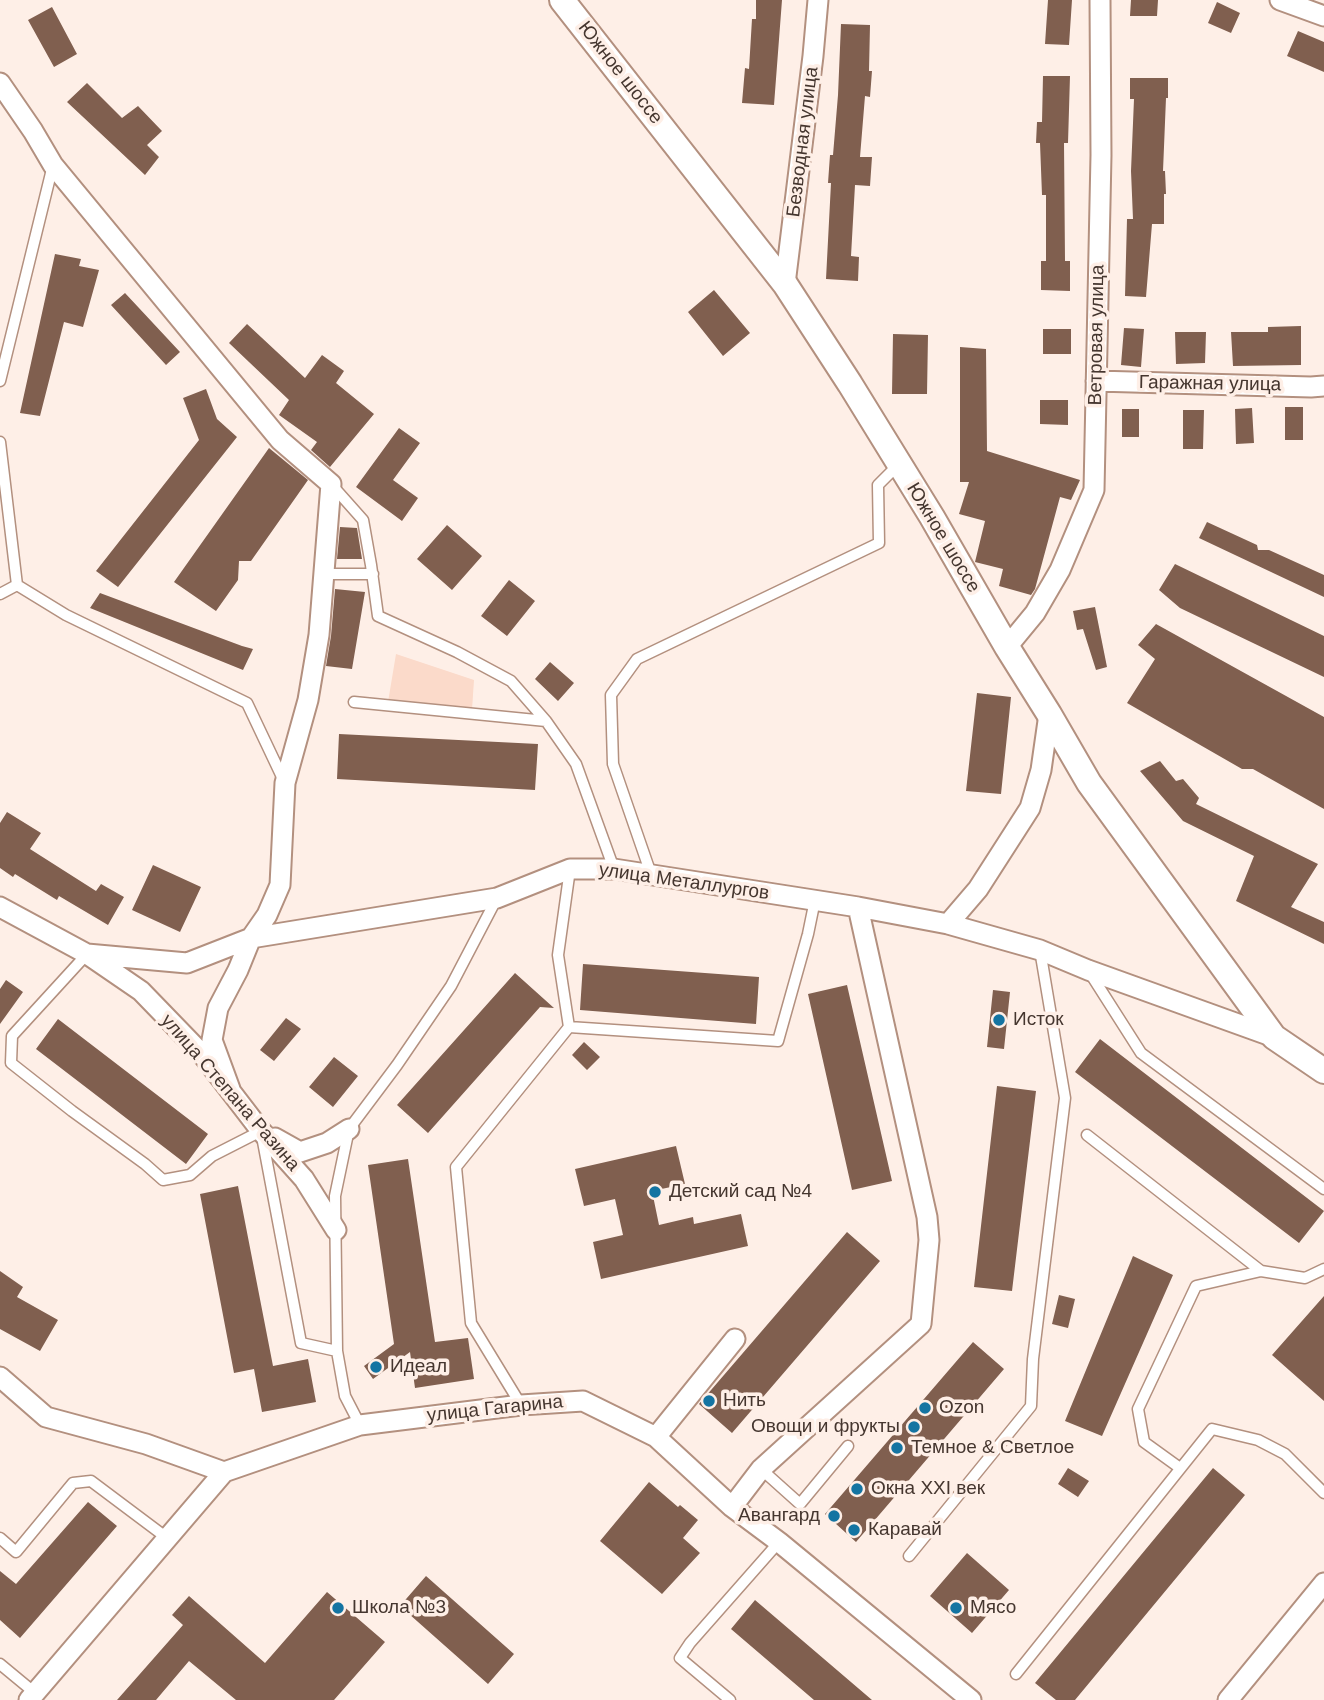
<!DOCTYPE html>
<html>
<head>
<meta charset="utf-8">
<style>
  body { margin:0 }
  canvas { display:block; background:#feefe7 }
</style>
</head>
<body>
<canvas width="1324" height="1700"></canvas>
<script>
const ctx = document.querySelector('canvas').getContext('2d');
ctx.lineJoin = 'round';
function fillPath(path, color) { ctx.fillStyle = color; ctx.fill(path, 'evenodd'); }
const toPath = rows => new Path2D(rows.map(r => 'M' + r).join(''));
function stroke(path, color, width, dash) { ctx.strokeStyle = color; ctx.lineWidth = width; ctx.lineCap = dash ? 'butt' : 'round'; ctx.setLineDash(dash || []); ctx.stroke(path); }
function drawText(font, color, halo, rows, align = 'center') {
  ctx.font = font + ' Arial,sans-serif'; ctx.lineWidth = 7; ctx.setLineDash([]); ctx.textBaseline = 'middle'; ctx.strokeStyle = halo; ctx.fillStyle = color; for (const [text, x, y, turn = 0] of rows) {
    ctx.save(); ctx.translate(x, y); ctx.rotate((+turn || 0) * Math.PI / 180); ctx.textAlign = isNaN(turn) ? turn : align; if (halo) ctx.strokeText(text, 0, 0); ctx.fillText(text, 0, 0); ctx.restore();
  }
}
const green = toPath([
  [396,654,474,680,472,710,388,702]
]);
const building = toPath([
  [756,0,782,0,774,105,742,103,745,68,749,69,752,19,756,19],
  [1048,0,1072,0,1069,45,1045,44],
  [1131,0,1158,0,1157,16,1130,16],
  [1217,2,1240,13,1231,33,1208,23],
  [52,7,77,54,54,67,28,20],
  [841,24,870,25,869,71,872,71,870,97,865,96,860,157,872,157,870,186,855,185,851,256,859,257,858,281,826,279,831,183,828,183,830,155,833,155,838,95],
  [1298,31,1324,42,1324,72,1287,56],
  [1043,76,1070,76,1068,143,1064,143,1065,261,1070,261,1070,291,1041,290,1041,261,1046,261,1046,195,1042,195,1040,143,1036,143,1037,122,1042,122],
  [1130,78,1168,78,1168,98,1166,98,1163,171,1165,171,1166,194,1164,194,1164,224,1152,224,1146,297,1125,296,1127,219,1133,219,1131,171,1134,99,1130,99],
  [87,83,122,118,138,106,162,131,147,145,159,157,145,175,67,102],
  [55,254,81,259,79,266,99,270,83,327,64,322,40,416,20,413],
  [714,290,750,333,723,356,688,312],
  [125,293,180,352,166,365,111,305],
  [247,324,305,378,322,355,344,371,336,383,374,414,330,467,311,450,317,442,279,415,289,400,229,343],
  [1301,326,1301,365,1233,366,1231,332,1268,332,1268,327],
  [1124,328,1144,329,1141,367,1121,365],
  [1043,329,1071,329,1071,354,1043,354],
  [1175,332,1206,332,1205,363,1176,364],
  [893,334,928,335,927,394,892,394],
  [960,347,986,349,987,451,1080,480,1071,500,1060,497,1035,589,1031,595,999,586,1003,569,975,562,985,521,959,514,969,482,960,482],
  [206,389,217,419,237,437,118,587,96,571,199,440,183,398],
  [1040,400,1068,400,1068,425,1040,424],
  [1285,407,1303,407,1303,440,1285,440],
  [1252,408,1254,443,1236,444,1235,409],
  [1122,409,1139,409,1139,437,1122,437],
  [1183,410,1204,410,1203,449,1183,449],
  [399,428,420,443,393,480,418,498,402,521,356,487],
  [269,448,308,480,251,561,239,561,238,580,216,611,174,582],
  [1207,522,1257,545,1258,550,1269,550,1324,575,1324,597,1199,538],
  [447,525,482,556,452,590,417,559],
  [340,527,357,528,362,559,337,559],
  [1175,564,1324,636,1324,677,1180,608,1159,590],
  [509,580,535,601,507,636,481,616],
  [335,589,365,592,352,669,326,666,331,636],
  [100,593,242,646,253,649,243,670,90,608],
  [1095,607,1107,667,1096,670,1083,629,1077,630,1073,611],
  [1156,624,1324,717,1324,809,1253,769,1242,769,1127,703,1155,659,1138,645],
  [550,662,574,683,558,701,535,679],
  [977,693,1011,697,1001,794,966,791],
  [339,734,538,744,535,790,337,779],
  [1160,761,1176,781,1183,779,1199,798,1196,804,1318,864,1291,907,1324,922,1324,944,1236,901,1254,856,1183,821,1140,771],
  [7,812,41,833,30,849,96,891,101,884,124,897,108,925,59,896,57,900,15,874,13,877,0,868,0,823],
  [153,865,201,887,180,932,132,910],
  [583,964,759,977,756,1024,580,1010],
  [515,973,554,1008,540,1007,428,1133,397,1105],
  [6,980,23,992,0,1024,0,989],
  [847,985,892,1181,852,1190,808,994],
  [993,990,1010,992,1004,1049,987,1047],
  [286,1018,301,1029,274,1061,260,1050],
  [58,1019,208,1134,186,1164,36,1049],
  [1100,1039,1324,1211,1299,1243,1075,1072],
  [584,1042,600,1057,587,1070,572,1055],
  [334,1057,358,1076,333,1107,309,1087],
  [997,1086,1036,1091,1012,1291,974,1287],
  [676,1146,685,1184,652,1191,659,1225,693,1217,694,1224,741,1214,748,1246,601,1279,593,1242,623,1235,615,1199,584,1206,575,1169],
  [408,1159,435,1342,468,1338,474,1379,415,1388,410,1352,373,1379,364,1366,394,1344,368,1165],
  [238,1186,273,1366,308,1359,316,1402,262,1412,254,1369,234,1373,200,1194],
  [847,1232,880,1261,732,1433,699,1404],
  [1133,1256,1173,1275,1102,1436,1065,1421],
  [0,1271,23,1287,17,1297,58,1320,40,1351,0,1329],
  [1059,1295,1075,1299,1068,1328,1052,1324],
  [1324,1296,1324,1401,1272,1355],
  [973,1342,1004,1369,856,1542,825,1514],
  [1068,1468,1089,1481,1078,1497,1058,1484],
  [1213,1468,1245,1495,1075,1700,1056,1700,1035,1683],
  [649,1482,678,1507,680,1505,698,1520,683,1538,700,1553,662,1594,600,1541],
  [88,1502,117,1526,20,1638,0,1620,0,1571,16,1584],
  [967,1553,1009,1590,972,1633,930,1596],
  [426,1576,514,1654,488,1684,400,1606],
  [327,1592,385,1642,334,1700,236,1700,189,1661,156,1700,117,1700,183,1625,172,1615,189,1596,265,1663],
  [755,1600,872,1700,814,1700,731,1629]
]);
const service = toPath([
  [0,381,53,165],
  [0,442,17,585,0,594],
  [331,484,363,520,371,565,378,616,457,652,511,681,546,721],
  [324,574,373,574],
  [17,585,66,615,247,703,283,779],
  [354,702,546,721,576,764,614,869],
  [651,874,613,764,611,695,637,659,879,543,878,485,899,464],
  [87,954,12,1036,11,1063,72,1111,145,1164,163,1180,190,1175,212,1156,261,1131,301,1343,337,1351],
  [1090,973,1141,1053,1324,1189],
  [569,1027,558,955,570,869],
  [1087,1135,1261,1271,1305,1278,1324,1269],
  [521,1405,471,1323,456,1167,569,1027,778,1041,808,934,815,900],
  [360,1425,345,1396,337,1351,335,1196,349,1129,397,1065,451,986,497,898],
  [1180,1468,1144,1442,1138,1409,1196,1286,1261,1271],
  [761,1469,800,1504,848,1446],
  [0,1538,16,1552,73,1483,91,1481,167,1538],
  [909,1556,1031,1406,1033,1359,1065,1098,1040,950],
  [0,1664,35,1693],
  [1016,1674,1212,1429,1258,1440,1285,1454,1324,1493],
  [730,1700,680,1658,690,1643,779,1542]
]);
const minor = toPath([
  [1280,0,1324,16],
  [0,83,33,131,53,165,280,440,331,484,319,635,308,700,285,783,280,885,267,915,251,938,238,970,218,1008,212,1040,230,1089],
  [785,284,813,56,818,0],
  [1096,381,1311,387,1324,386],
  [1007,647,1035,613,1060,570,1094,490,1101,155,1100,0],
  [0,907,87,954,141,991,202,1054,261,1131,304,1179,336,1230],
  [948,924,978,889,1030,808,1041,770,1049,714],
  [87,954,187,963,251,938,497,898,570,869,614,869,858,907,948,924,1040,950,1088,970,1274,1037],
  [275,1138,300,1152,327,1143,349,1129],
  [0,1377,46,1417,146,1444,224,1472],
  [656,1437,735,1339],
  [732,1507,761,1469,921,1324,929,1240,927,1217,858,907],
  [29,1700,224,1472,360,1425,521,1405,583,1401,656,1437,732,1507,779,1542,971,1700],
  [1228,1700,1324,1583]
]);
const tertiary = toPath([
  [562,0,785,284,850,384,932,517,1007,647,1049,714,1089,783,1274,1037,1324,1071]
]);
const markers = [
  [999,1020,7,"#1474a2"],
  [655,1192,7,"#1474a2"],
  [376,1367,7,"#1474a2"],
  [709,1401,7,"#1474a2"],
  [925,1408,7,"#1474a2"],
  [914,1427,7,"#1474a2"],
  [897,1448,7,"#1474a2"],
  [857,1489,7,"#1474a2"],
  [834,1516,7,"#1474a2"],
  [854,1530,7,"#1474a2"],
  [338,1608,7,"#1474a2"],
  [956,1608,7,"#1474a2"]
];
const streetNames = [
  ["Южное шоссе",620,73,52],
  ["Безводная улица",803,142,-83],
  ["Ветровая улица",1097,335,-89],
  ["Гаражная улица",1210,384,1],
  ["Южное шоссе",943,538,59],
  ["улица Металлургов",684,882,8],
  ["улица Степана Разина",230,1093,49],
  ["улица Гагарина",495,1409,-6]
];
const poiNames = [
  ["Исток",1013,1020],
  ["Детский сад №4",669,1192],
  ["Идеал",390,1367],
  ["Нить",723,1401],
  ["Ozon",939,1408],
  ["Овощи и фрукты",900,1427,"right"],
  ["Темное & Светлое",911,1448],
  ["Окна XXI век",871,1489],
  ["Авангард",820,1516,"right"],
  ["Каравай",868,1530],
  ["Школа №3",352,1608],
  ["Мясо",970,1608]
];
fillPath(green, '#fbdaca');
fillPath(building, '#805f4f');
stroke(service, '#b3907f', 13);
stroke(minor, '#b3907f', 23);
stroke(tertiary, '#b3907f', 28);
stroke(service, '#fff', 10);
stroke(minor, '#fff', 19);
stroke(tertiary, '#fff', 24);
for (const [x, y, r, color] of markers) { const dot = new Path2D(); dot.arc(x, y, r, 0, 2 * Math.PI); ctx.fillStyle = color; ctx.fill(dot); stroke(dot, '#feefe7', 2.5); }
drawText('19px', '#45362f', '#feefe7', streetNames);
drawText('19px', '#45362f', '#feefe7', poiNames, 'left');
</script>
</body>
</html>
